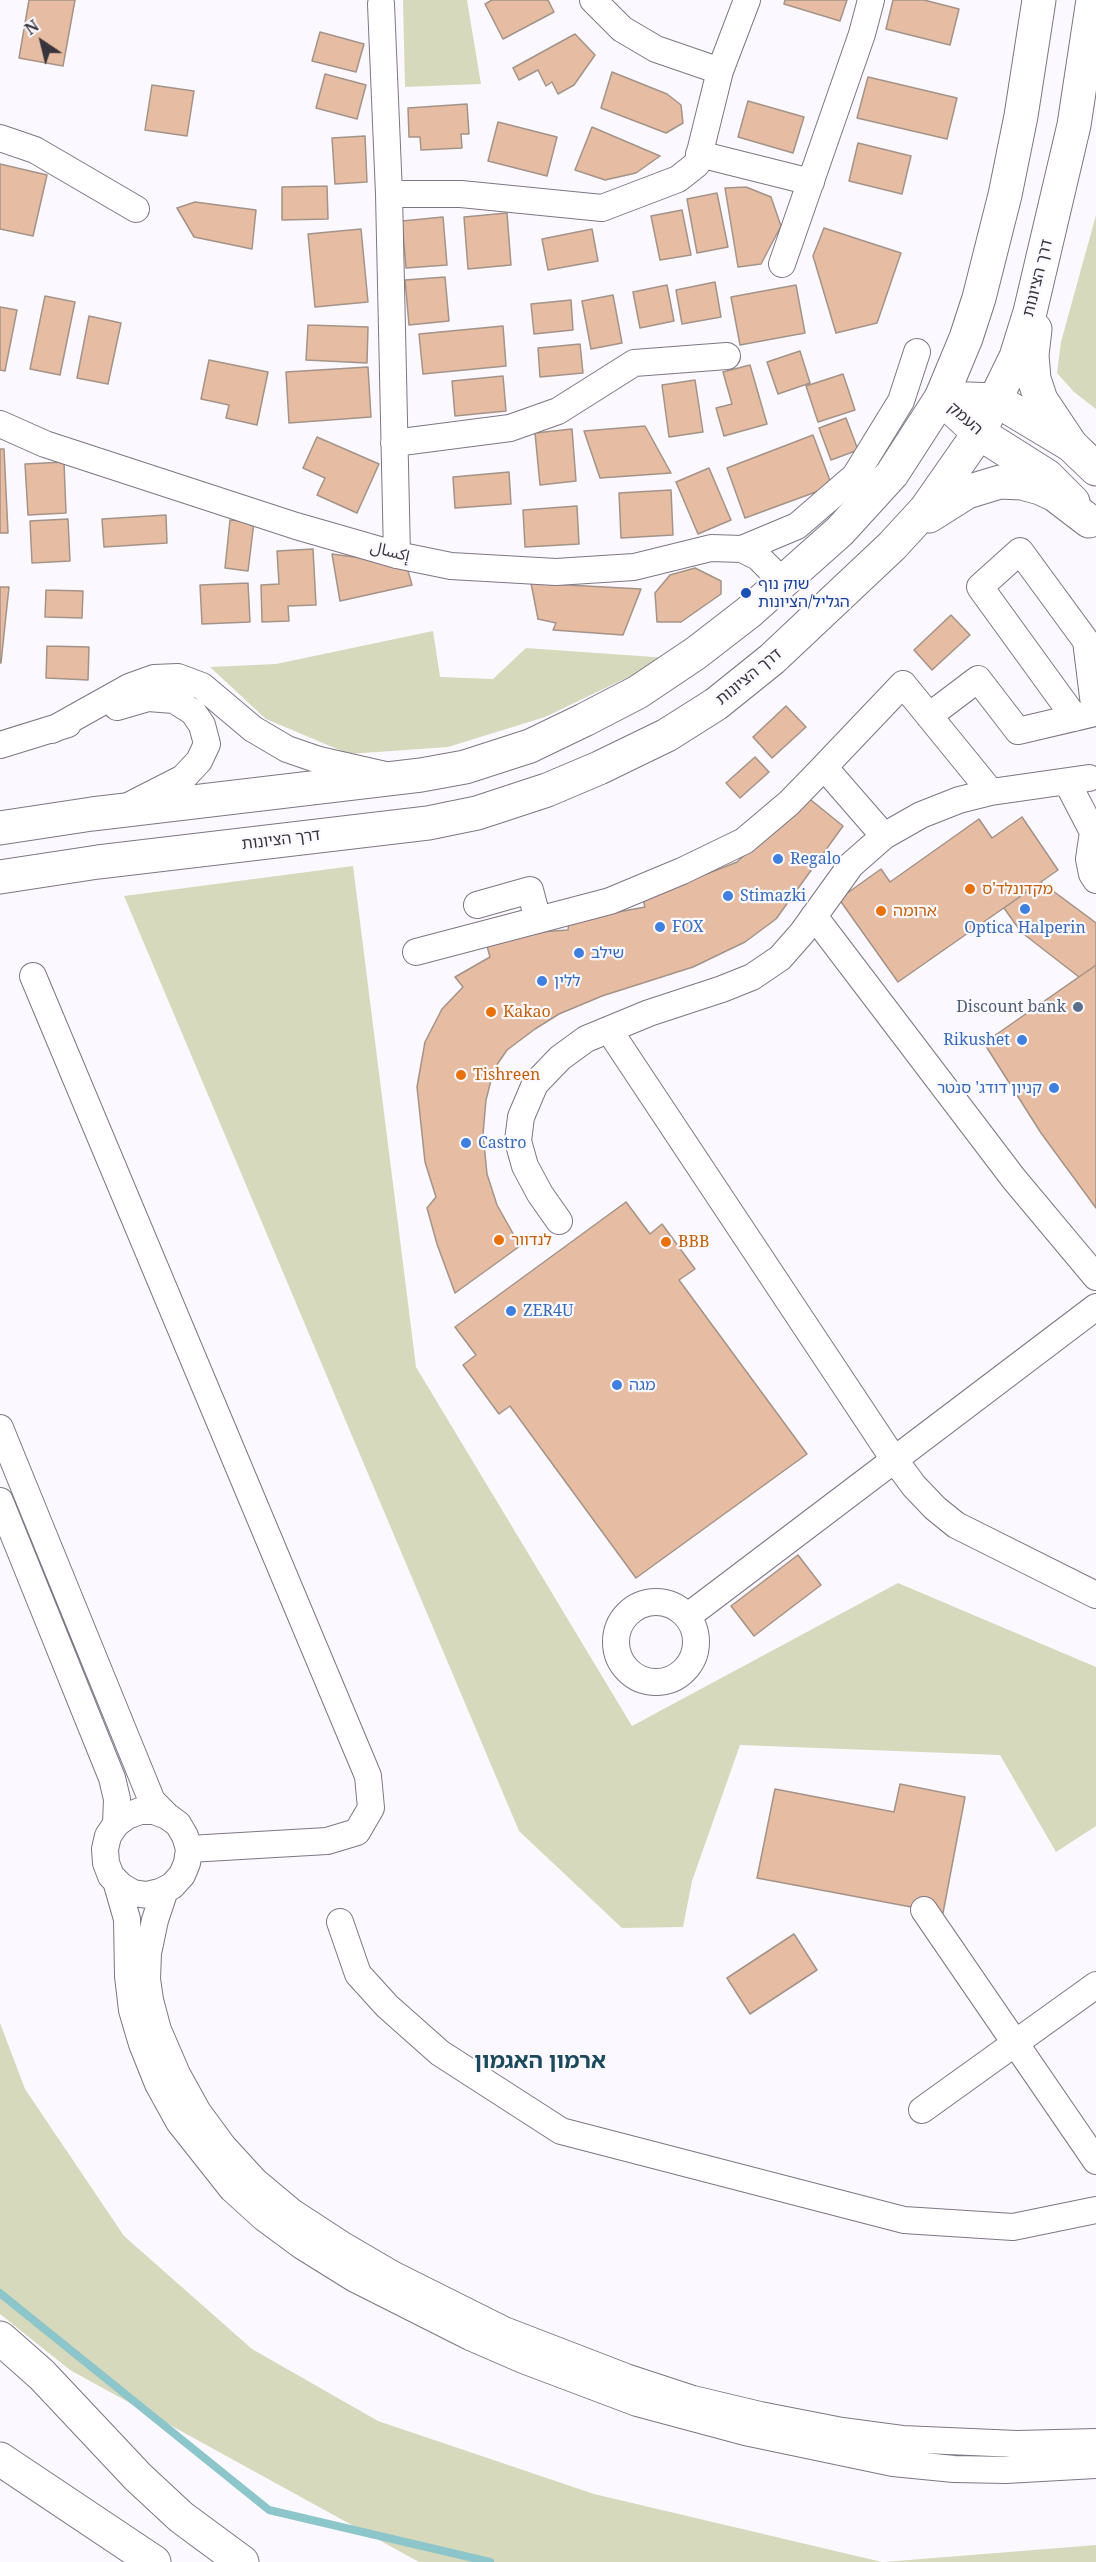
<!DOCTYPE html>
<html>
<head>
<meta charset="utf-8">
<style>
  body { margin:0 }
  #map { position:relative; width:1096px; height:2562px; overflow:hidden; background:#fcf8ff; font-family:"Noto Serif",serif }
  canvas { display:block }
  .north { position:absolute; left:12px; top:12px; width:60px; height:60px; -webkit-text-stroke:4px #fcf8ff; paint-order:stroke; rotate:325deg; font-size:16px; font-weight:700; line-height:24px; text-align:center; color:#38343b }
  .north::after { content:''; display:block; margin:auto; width:21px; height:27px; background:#38343b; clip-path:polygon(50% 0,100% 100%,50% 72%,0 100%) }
</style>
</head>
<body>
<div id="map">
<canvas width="1096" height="2562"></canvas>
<div class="north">N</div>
</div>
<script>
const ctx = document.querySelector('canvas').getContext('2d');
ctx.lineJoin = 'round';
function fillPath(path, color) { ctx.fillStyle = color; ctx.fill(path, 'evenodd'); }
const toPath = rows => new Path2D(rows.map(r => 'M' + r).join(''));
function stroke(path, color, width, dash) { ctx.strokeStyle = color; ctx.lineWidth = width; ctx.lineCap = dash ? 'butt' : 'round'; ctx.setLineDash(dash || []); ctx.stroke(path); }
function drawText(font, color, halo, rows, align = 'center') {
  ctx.font = font + ' "Noto Serif","Noto Sans Arabic","Noto Sans Hebrew",serif'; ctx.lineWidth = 4.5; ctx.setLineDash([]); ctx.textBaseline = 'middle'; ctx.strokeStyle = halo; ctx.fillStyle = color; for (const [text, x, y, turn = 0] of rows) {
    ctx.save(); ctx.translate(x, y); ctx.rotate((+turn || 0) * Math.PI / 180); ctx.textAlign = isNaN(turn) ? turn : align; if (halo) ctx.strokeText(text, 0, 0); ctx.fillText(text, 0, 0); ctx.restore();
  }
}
const green = toPath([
  [403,0,467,0,481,84,405,87],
  [1096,215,1096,409,1074,392,1057,373,1061,342],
  [433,631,440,677,493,679,526,648,668,658,545,717,448,747,349,754,266,719,210,667,276,664],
  [353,866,416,1367,632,1726,898,1583,1096,1667,1096,1826,1056,1852,1000,1755,740,1745,692,1881,683,1927,622,1928,519,1831,124,896],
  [0,2023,25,2089,124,2236,252,2349,378,2421,594,2494,882,2562,419,2562,70,2370,0,2314],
  [1096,2545,1096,2562,884,2562]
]);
const stream = toPath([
  [0,2293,269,2510,490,2562]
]);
const building = toPath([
  [29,0,75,0,63,66,19,58,29,0],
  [492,0,548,0,554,12,503,39,485,4,492,0],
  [785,0,847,0,840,21,784,4,785,0],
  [893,0,924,0,959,9,950,45,886,29,893,0],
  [320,32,364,44,356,72,312,61,320,32],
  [575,34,595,55,574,85,558,94,552,82,546,86,538,70,519,80,513,68,575,34],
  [612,72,667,94,681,105,683,123,666,133,601,108,612,72],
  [325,74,366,85,357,119,316,108,325,74],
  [868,77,957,98,947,139,857,118,868,77],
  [152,85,194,91,187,136,145,130,152,85],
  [748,101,804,117,793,153,738,137,748,101],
  [467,104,469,134,461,134,462,148,421,150,420,137,409,137,408,108,467,104],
  [498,122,557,137,547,176,488,161,498,122],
  [592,127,660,156,636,173,605,180,575,170,592,127],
  [365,136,367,182,335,184,332,138,365,136],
  [858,143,911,156,902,194,849,181,858,143],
  [0,164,47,175,33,236,0,229,0,164],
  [327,186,328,219,282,220,282,187,327,186],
  [746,187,771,197,781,226,761,264,738,267,725,188,746,187],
  [717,193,728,247,697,253,687,199,717,193],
  [195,202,256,210,252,249,194,237,177,208,195,202],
  [682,210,691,255,660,260,651,216,682,210],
  [507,213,511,265,468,269,464,217,507,213],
  [443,217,447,265,406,268,402,221,443,217],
  [824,228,901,253,877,323,836,333,813,256,824,228],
  [361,229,368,302,315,307,308,234,361,229],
  [592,229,598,261,548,270,542,239,592,229],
  [445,277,449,321,409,325,405,280,445,277],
  [715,282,721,317,682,324,676,290,715,282],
  [667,285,674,321,640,328,633,292,667,285],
  [796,285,805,333,740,345,731,297,796,285],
  [613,295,622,343,591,349,582,301,613,295],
  [45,296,75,302,60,375,30,369,45,296],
  [571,300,573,330,534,334,531,304,571,300],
  [0,307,17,310,5,371,0,370,0,307],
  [89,316,121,323,108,384,77,378,89,316],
  [308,325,368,327,367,363,306,360,308,325],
  [503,326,506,366,423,374,419,334,503,326],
  [580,344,583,373,540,377,538,348,580,344],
  [800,351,810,383,778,394,767,362,800,351],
  [209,360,268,372,257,425,226,418,229,405,201,399,209,360],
  [750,365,767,424,724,436,716,408,732,404,723,372,750,365],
  [368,367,371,417,289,423,286,372,368,367],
  [843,374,855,410,818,422,806,386,843,374],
  [503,376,506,411,455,416,452,381,503,376],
  [695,380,703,432,669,437,662,385,695,380],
  [846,418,858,450,831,460,819,428,846,418],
  [645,426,671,473,600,478,584,431,645,426],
  [572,429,576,481,540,485,535,433,572,429],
  [813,435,832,486,745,518,727,468,813,435],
  [317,437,379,464,357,513,317,495,325,478,303,468,317,437],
  [0,449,4,449,8,533,0,533,0,449],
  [64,462,66,513,28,515,25,464,64,462],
  [709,468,731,520,698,534,676,482,709,468],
  [509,472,511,504,455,508,453,477,509,472],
  [671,490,673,535,621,538,619,493,671,490],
  [577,506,579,544,525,547,523,510,577,506],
  [166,515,167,543,104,547,102,519,166,515],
  [68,519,70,561,32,563,30,521,68,519],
  [230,520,254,522,248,571,225,568,230,520],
  [313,549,316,605,288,606,289,621,262,622,261,585,279,584,277,551,313,549],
  [332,554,406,564,412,585,340,601,332,554],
  [695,568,721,581,721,594,681,622,657,622,655,593,670,575,695,568],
  [248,583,250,622,202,624,200,585,248,583],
  [531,583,641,589,623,635,553,630,556,623,538,619,531,583],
  [0,587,9,587,1,663,0,663,0,587],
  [46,590,83,591,82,618,45,617,46,590],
  [951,615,970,635,932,670,914,650,951,615],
  [47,646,89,647,88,680,46,678,47,646],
  [786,706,806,727,772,758,753,737,786,706],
  [755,757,769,772,740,798,726,783,755,757],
  [806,796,843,826,776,919,745,942,693,967,602,996,559,1014,535,1029,507,1050,494,1069,486,1100,483,1134,487,1174,497,1205,520,1246,455,1293,437,1244,427,1208,436,1197,425,1162,417,1087,425,1042,442,1009,463,987,455,977,490,957,487,946,524,933,568,930,569,921,645,907,643,899,737,862,806,796],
  [1022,817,1058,870,898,982,839,899,881,869,890,882,979,819,992,838,1022,817],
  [1041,882,1096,923,1096,965,1079,977,1021,932,1004,908,1041,882],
  [1096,965,1096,1208,1041,1133,984,1043,1096,965],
  [626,1202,650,1234,662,1224,695,1269,679,1280,807,1454,636,1578,510,1406,499,1414,463,1365,476,1355,455,1327,626,1202],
  [798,1555,821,1585,754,1636,731,1606,798,1555],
  [900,1784,965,1797,943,1913,757,1878,775,1789,894,1812,900,1784],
  [794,1934,817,1970,750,2014,727,1978,794,1934]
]);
const minor = toPath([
  [593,0,622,29,656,49,720,71],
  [381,4,389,194,397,555],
  [0,138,35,150,136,209],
  [699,154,811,182],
  [389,194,461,194,602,208,678,179,697,164,720,71,747,0],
  [782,264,862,34,871,0],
  [0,424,45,444,296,526,397,555,451,566,556,572,634,567,711,548,742,549,758,557,783,582],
  [394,443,510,428,558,411,634,363,727,356],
  [742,549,797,526,855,476,901,401,917,352],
  [117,707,148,698,174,700,193,712,202,725,207,744,199,761,183,778,132,804],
  [929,716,978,679,1018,731,1095,713,1086,641,1020,551,980,587,1075,718],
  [52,730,129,687,154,678,178,677,202,686,253,729,287,749,319,760,385,775],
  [0,745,68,724],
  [1067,782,1093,832,1089,859,1092,874,1096,880],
  [884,836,824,767,903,684,991,792],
  [477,905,530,890,538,920],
  [814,916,1014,1179,1096,1277],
  [416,952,610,901,682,871,744,841,789,803,824,767],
  [33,976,368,1776,371,1808,357,1832,327,1841,189,1849],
  [609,1030,891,1455,914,1486,935,1508,956,1525,1096,1595],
  [559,1221,540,1194,525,1166,518,1141,521,1117,535,1084,560,1058,586,1039,649,1013,722,989,752,977,780,958,802,933,851,865,884,836,921,815,959,800,991,792,1089,778],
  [0,1428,152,1801,167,1816],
  [0,1501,112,1778,117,1799,116,1824,108,1836,105,1849,106,1863,111,1876,121,1886,133,1893,147,1895,160,1892,172,1886,182,1875,187,1863,189,1849,185,1836,178,1824,167,1816,154,1811,140,1811,127,1816,116,1824],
  '616 1642a40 40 0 1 1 80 0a40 40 0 1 1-80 0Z',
  [688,1616,1096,1307],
  [116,1881,127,1919,128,1976,132,2010,142,2044,158,2084,179,2122,232,2189,264,2218,302,2246,355,2279,470,2337,523,2360,637,2403,745,2432,893,2463,954,2469,1006,2470,1096,2465],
  [165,1890,155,1920,148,1953,147,1979,150,2000,158,2030,177,2074,198,2112,223,2146,255,2181,292,2212,341,2244,394,2275,504,2330,626,2377,693,2399,760,2415,842,2431,902,2439,1017,2444,1096,2442],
  [924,1910,1096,2161],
  [340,1922,358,1974,387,2006,440,2053,561,2131,904,2220,1013,2227,1096,2210],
  [922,2110,1096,1985]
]);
const major = toPath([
  [941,398,979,433,1047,476,1073,502],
  [941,398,996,400,1071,445,1096,469]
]);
const highway = toPath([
  [1035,329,1032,355,1034,379,1041,400,1071,445],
  [929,516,967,492,1000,482,1022,483,1040,488,1055,495,1089,521],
  [0,828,92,814,421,775,465,767,530,746,584,720,638,692,696,653,749,612,840,531,892,474,941,398,966,338,979,298,1005,195,1021,116,1039,0],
  [0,877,98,862,428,823,477,813,547,790,599,768,667,735,716,704,772,659,892,546,926,509,979,433,1016,357,1030,312,1074,125,1093,0],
  [0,2338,42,2375,138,2477,181,2517,242,2562],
  [0,2459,154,2562]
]);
const markers = [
  [746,593,6,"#1a4fb4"],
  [778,859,6,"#3f7fe0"],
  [970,889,6,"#e8710a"],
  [728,896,6,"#3f7fe0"],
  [1025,909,6,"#3f7fe0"],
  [881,911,6,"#e8710a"],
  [660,927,6,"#3f7fe0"],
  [579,953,6,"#3f7fe0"],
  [542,981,6,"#3f7fe0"],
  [1078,1007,6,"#5c6f8a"],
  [491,1012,6,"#e8710a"],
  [1022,1040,6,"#3f7fe0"],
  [461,1075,6,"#e8710a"],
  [1054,1088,6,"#3f7fe0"],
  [466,1143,6,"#3f7fe0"],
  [499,1240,6,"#e8710a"],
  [666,1242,6,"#e8710a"],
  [511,1311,6,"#3f7fe0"],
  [617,1385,6,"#3f7fe0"]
];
const streetNames = [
  ["דרך הציונות",1038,278,-76],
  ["העמק",965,419,41],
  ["إكسال",390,552,14],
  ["דרך הציונות",749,677,-39],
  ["דרך הציונות",281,840,-7]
];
const transitNames = [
  ["שוק נוף",758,584],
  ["הגליל/הציונות",758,602]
];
const shopNames = [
  ["Regalo",790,859],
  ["Stimazki",740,896],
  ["FOX",672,927],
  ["Optica Halperin",1025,928,"center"],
  ["שילב",591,953],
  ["ללין",554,981],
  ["Rikushet",1010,1040,"right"],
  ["קניון דודג' סנטר",1042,1088,"right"],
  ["Castro",478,1143],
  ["ZER4U",523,1311],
  ["מגה",629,1385]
];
const foodNames = [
  ["מקדונלד'ס",982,889],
  ["ארומה",893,911],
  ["Kakao",503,1012],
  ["Tishreen",473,1075],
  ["לנדוור",511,1240],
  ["BBB",678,1242]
];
const serviceNames = [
  ["Discount bank",1066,1007]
];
const districtNames = [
  ["ארמון האגמון",540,2062]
];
fillPath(green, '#d6d9bc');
stroke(stream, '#8dc6ca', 8);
fillPath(building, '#e6bca3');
stroke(building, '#a49388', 1.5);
stroke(minor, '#7e7585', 28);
stroke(major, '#7e7585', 35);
stroke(highway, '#7e7585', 35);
stroke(minor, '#fff', 26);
stroke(major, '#fff', 33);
stroke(highway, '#fff', 33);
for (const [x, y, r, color] of markers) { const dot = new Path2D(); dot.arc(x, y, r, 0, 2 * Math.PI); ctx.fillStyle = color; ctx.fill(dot); stroke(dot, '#fcf8ff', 2); }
drawText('16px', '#38343b', '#fcf8ff', streetNames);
drawText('16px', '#164399', '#fcf8ff', transitNames, 'left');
drawText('16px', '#366cbe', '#fcf8ff', shopNames, 'left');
drawText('16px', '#c56008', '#fcf8ff', foodNames, 'left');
drawText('16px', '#4e5e75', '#fcf8ff', serviceNames, 'right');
drawText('bold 22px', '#1b4a5d', '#fcf8ff', districtNames);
</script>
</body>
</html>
